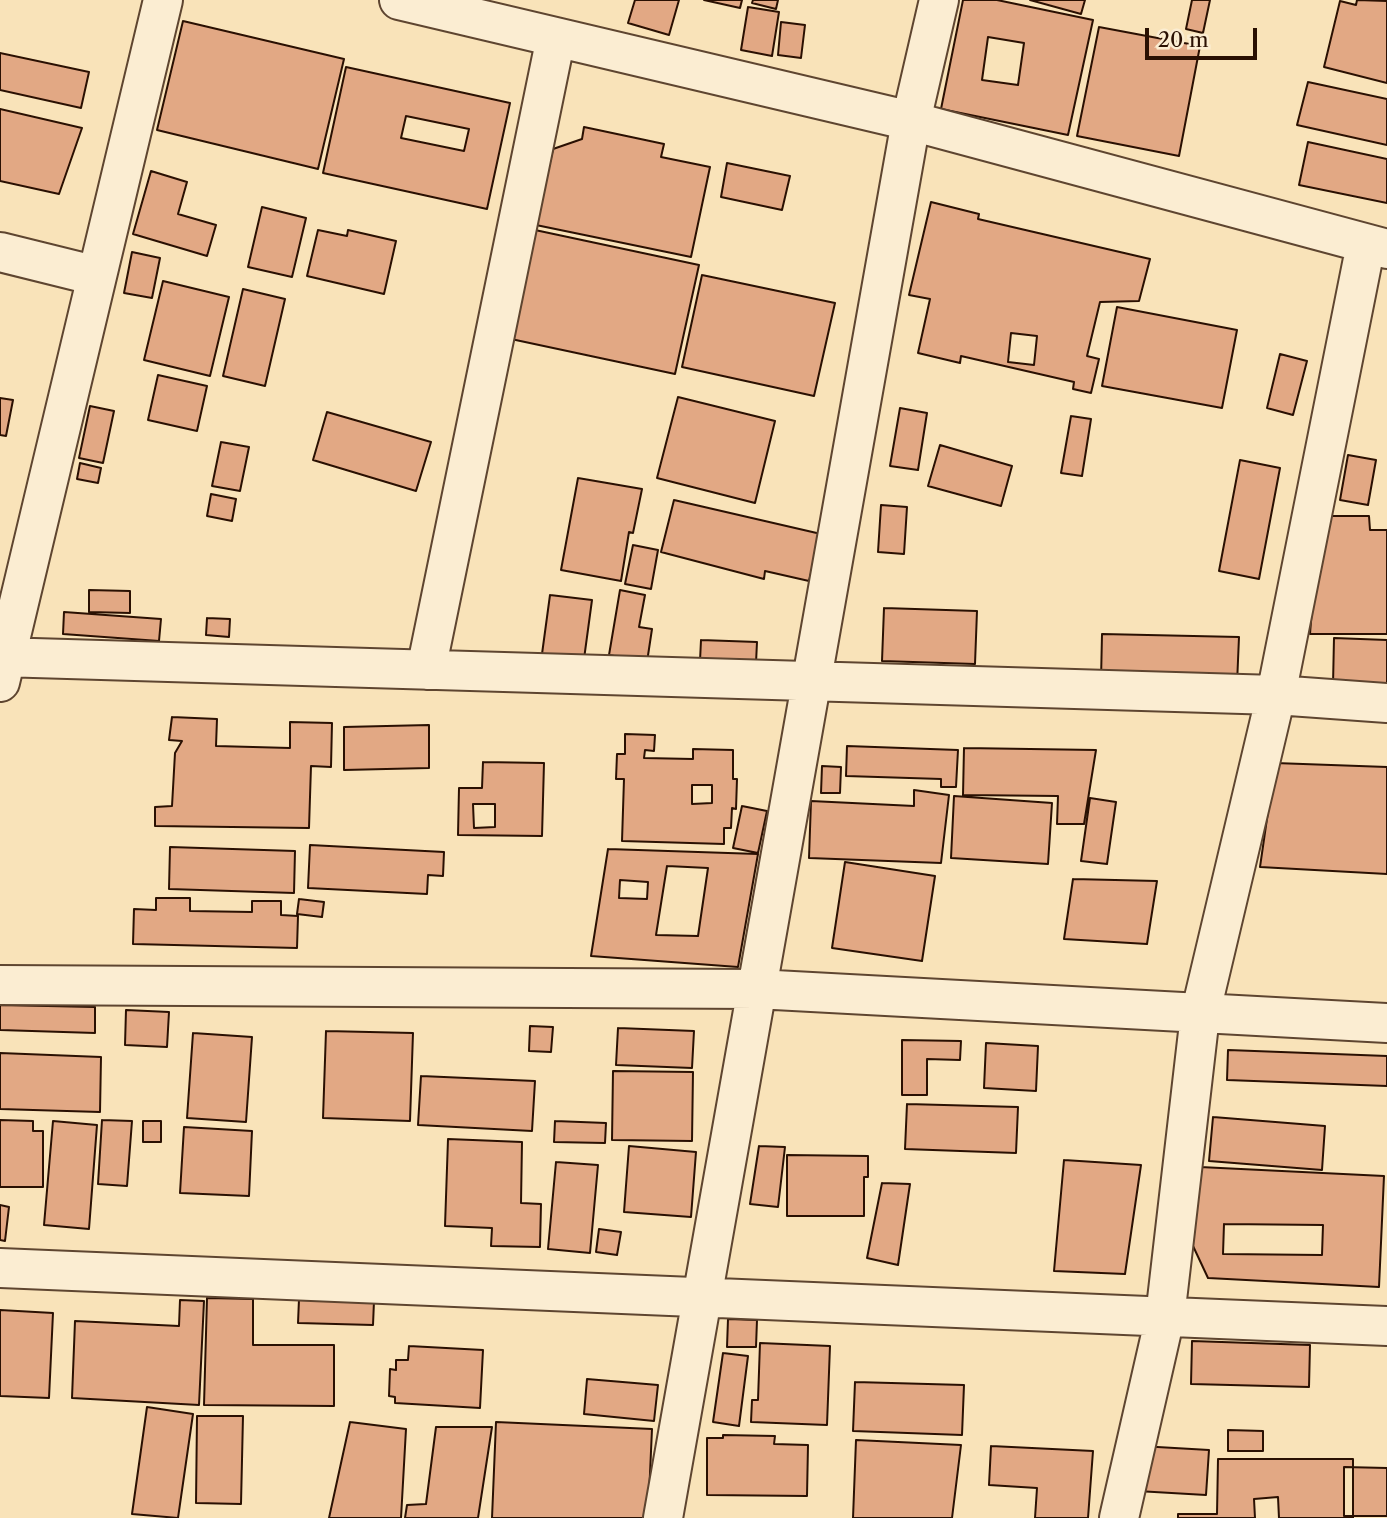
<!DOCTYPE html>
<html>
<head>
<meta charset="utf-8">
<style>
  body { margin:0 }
  #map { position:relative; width:1387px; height:1518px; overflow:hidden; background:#f9e3b9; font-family:"Libre Caslon Text",serif }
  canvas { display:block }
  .scale { position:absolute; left:1145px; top:28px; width:112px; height:32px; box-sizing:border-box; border:4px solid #2a1002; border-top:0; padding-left:9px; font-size:21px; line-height:24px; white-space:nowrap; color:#2a1002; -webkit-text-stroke:5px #fbedd2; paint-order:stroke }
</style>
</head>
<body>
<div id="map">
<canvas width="1387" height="1518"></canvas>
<div class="scale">20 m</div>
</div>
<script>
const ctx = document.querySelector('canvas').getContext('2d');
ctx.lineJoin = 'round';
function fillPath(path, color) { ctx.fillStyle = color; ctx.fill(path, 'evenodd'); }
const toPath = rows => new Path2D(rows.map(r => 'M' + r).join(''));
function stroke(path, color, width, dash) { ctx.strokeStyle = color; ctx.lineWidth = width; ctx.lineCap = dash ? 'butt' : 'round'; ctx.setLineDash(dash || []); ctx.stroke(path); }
const building = toPath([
  [635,0,679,0,669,35,628,23,635,0],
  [704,0,742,0,740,8,704,0],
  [753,0,778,0,776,9,752,3,753,0],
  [963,0,997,0,1093,20,1068,135,941,109,963,0],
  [988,37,1024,43,1018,85,982,80,988,37],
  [1030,0,1085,0,1081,14,1030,0],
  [1192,0,1210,0,1203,33,1186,29,1192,0],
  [1357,0,1387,1,1387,83,1324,67,1340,1,1356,5,1357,0],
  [748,7,779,12,772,56,741,50,748,7],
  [183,21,344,59,318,169,157,130,183,21],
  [781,22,805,25,801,58,778,55,781,22],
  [1099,27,1200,46,1179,156,1077,136,1099,27],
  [0,53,89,72,81,108,0,90,0,53],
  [346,67,510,103,487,209,323,173,346,67],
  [406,116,469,129,464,151,401,138,406,116],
  [1308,82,1387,99,1387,145,1297,125,1308,82],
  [0,109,82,128,59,194,0,181,0,109],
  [584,127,664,144,661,157,710,167,691,257,536,225,553,149,582,139,584,127],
  [1308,142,1387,159,1387,203,1299,185,1308,142],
  [727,163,790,176,782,210,721,197,727,163],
  [151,171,187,182,178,214,216,225,207,256,133,234,151,171],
  [931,202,979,214,978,219,1150,259,1139,301,1100,302,1087,356,1099,359,1091,393,1073,389,1074,382,961,356,960,363,918,353,930,299,909,295,931,202],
  [1011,333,1037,336,1034,365,1008,362,1011,333],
  [262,207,306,218,292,277,248,267,262,207],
  [318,230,347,236,348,230,396,241,384,294,307,276,318,230],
  [535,230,699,265,675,374,511,339,535,230],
  [132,252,160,258,152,298,124,293,132,252],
  [702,275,835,303,814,396,682,367,702,275],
  [163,281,229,297,210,376,144,360,163,281],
  [243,289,285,299,265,386,223,376,243,289],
  [1117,307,1237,330,1222,408,1102,386,1117,307],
  [1280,354,1307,361,1293,415,1267,408,1280,354],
  [158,375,207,386,197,431,148,420,158,375],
  [678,397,775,421,755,503,657,478,678,397],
  [0,398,13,400,6,436,0,435,0,398],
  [90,406,114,411,103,463,79,458,90,406],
  [900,408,927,413,918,470,890,466,900,408],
  [327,412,431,442,416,491,313,460,327,412],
  [1071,416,1091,419,1082,476,1061,473,1071,416],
  [221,442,249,447,240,491,212,486,221,442],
  [940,445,1012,466,1001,506,928,486,940,445],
  [1348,455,1376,460,1368,505,1340,500,1348,455],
  [1240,460,1280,468,1259,579,1219,571,1240,460],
  [80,463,101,468,98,483,77,479,80,463],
  [578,478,642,489,633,533,629,532,621,581,561,570,578,478],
  [211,494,236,499,232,521,207,516,211,494],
  [674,500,821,534,809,581,765,571,764,579,661,552,674,500],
  [881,505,907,507,904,554,878,552,881,505],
  [1319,516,1369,516,1370,530,1387,530,1387,634,1310,634,1319,516],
  [633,545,658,550,651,589,625,584,633,545],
  [89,590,130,591,130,613,89,612,89,590],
  [620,590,645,595,639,627,652,629,647,662,609,655,620,590],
  [550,595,592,600,584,659,542,654,550,595],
  [884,608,977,611,975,664,882,661,884,608],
  [64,612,161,619,159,641,63,634,64,612],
  [207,618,230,619,229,637,206,635,207,618],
  [1102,634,1239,637,1237,684,1101,680,1102,634],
  [1334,638,1387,640,1387,686,1333,685,1334,638],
  [701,640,757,642,756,663,700,661,701,640],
  [172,717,217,719,216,746,290,748,290,722,332,723,331,767,311,766,309,828,155,826,155,807,172,806,175,753,182,741,169,740,172,717],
  [429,725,429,768,344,770,344,727,429,725],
  [625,734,655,735,654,751,645,750,644,758,693,759,693,749,733,750,733,779,737,779,736,809,732,808,731,828,724,828,724,844,622,841,624,779,616,779,617,754,625,754,625,734],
  [692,785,712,785,712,803,692,804,692,785],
  [847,746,958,750,956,787,941,787,941,779,846,776,847,746],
  [964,748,1096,750,1084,824,1057,824,1058,796,963,795,964,748],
  [483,762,544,763,542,836,458,835,459,788,482,788,483,762],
  [473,804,495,804,495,827,474,828,473,804],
  [1275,763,1387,767,1387,874,1260,867,1275,763],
  [822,766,841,767,840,793,821,793,822,766],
  [914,790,949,795,941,863,809,858,811,801,914,806,914,790],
  [954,796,1052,803,1048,864,951,858,954,796],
  [1090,798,1116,802,1107,864,1081,861,1090,798],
  [742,806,767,811,758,853,733,848,742,806],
  [310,845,444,852,443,876,428,875,427,894,308,888,310,845],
  [170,847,295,851,294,893,169,889,170,847],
  [608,849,758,854,738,967,591,956,608,849],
  [667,866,708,868,698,936,656,935,667,866],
  [620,880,648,882,647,899,619,898,620,880],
  [845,862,935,876,922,961,832,948,845,862],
  [1073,879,1157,881,1147,944,1064,939,1073,879],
  [156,898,190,898,190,911,252,912,252,901,281,901,281,915,298,916,297,948,133,944,134,909,156,910,156,898],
  [299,899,324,902,322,917,297,914,299,899],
  [0,1005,95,1007,95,1033,0,1030,0,1005],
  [126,1010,169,1012,167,1047,125,1045,126,1010],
  [530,1026,553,1027,551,1052,529,1051,530,1026],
  [618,1028,694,1031,692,1068,616,1065,618,1028],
  [326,1031,413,1033,410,1121,323,1118,326,1031],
  [193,1033,252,1037,246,1122,187,1118,193,1033],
  [902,1040,961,1041,960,1060,927,1059,927,1095,902,1095,902,1040],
  [986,1043,1038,1046,1036,1091,984,1088,986,1043],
  [1228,1050,1387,1056,1387,1086,1227,1080,1228,1050],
  [0,1053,101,1057,100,1112,0,1109,0,1053],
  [613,1071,693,1072,692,1141,612,1140,613,1071],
  [421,1076,535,1081,532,1131,418,1125,421,1076],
  [907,1104,1018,1107,1016,1153,905,1149,907,1104],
  [1213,1117,1325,1126,1322,1170,1209,1161,1213,1117],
  [0,1120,33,1121,33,1131,43,1131,43,1187,0,1187,0,1120],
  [102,1120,132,1121,127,1186,98,1184,102,1120],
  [53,1121,97,1125,89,1229,44,1225,53,1121],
  [143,1121,161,1121,161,1142,143,1142,143,1121],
  [555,1121,606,1123,605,1143,554,1142,555,1121],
  [184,1127,252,1131,249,1196,180,1193,184,1127],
  [448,1139,522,1142,521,1203,541,1204,540,1247,491,1246,492,1228,445,1226,448,1139],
  [629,1146,696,1152,691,1217,624,1212,629,1146],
  [759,1146,785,1147,778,1207,750,1204,759,1146],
  [787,1155,868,1156,868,1177,864,1177,864,1216,787,1216,787,1155],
  [1064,1160,1141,1165,1125,1274,1054,1271,1064,1160],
  [556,1162,598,1165,590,1253,548,1249,556,1162],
  [1200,1167,1384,1176,1379,1287,1208,1278,1186,1231,1200,1167],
  [1224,1224,1323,1225,1322,1255,1223,1254,1224,1224],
  [882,1183,910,1184,898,1265,867,1258,882,1183],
  [0,1205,9,1207,5,1241,0,1240,0,1205],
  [599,1229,621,1232,617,1255,596,1252,599,1229],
  [207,1298,253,1299,253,1345,334,1345,334,1406,204,1405,207,1298],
  [299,1299,374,1301,373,1325,298,1323,299,1299],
  [180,1300,204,1301,199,1405,72,1398,75,1321,179,1326,180,1300],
  [0,1310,53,1313,49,1398,0,1396,0,1310],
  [728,1319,757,1320,756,1347,727,1347,728,1319],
  [1192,1341,1310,1345,1309,1387,1191,1384,1192,1341],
  [760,1343,830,1346,827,1425,751,1422,752,1400,758,1400,760,1343],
  [409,1346,483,1350,480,1408,395,1403,395,1397,389,1396,390,1369,396,1370,396,1360,408,1360,409,1346],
  [723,1353,748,1356,739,1426,713,1422,723,1353],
  [587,1379,658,1385,654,1421,584,1414,587,1379],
  [855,1382,964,1385,962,1435,853,1431,855,1382],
  [147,1407,193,1414,178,1518,132,1514,147,1407],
  [197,1416,243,1416,241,1504,196,1503,197,1416],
  [350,1422,406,1429,401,1518,329,1518,350,1422],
  [496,1422,652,1429,648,1518,492,1518,496,1422],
  [436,1427,492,1427,478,1518,405,1518,407,1505,426,1504,436,1427],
  [1228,1430,1263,1431,1263,1451,1228,1451,1228,1430],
  [723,1435,775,1436,774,1444,808,1445,807,1496,707,1495,707,1438,723,1438,723,1435],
  [856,1440,961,1445,952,1518,853,1518,856,1440],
  [991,1446,1093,1451,1088,1518,1035,1518,1037,1488,989,1485,991,1446],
  [1140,1446,1209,1450,1206,1495,1137,1491,1140,1446],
  [1218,1459,1353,1459,1353,1518,1279,1518,1278,1497,1254,1499,1255,1518,1178,1518,1178,1514,1217,1514,1218,1459],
  [1344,1467,1387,1468,1387,1516,1344,1516,1344,1467]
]);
const minor = toPath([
  [399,0,911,121,1387,249],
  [0,252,97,276],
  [0,657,1276,695,1387,703],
  [426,670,556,37],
  [0,682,163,0],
  [0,985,756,989,1387,1023],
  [0,1268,1387,1326],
  [663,1518,911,121,939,0],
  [1119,1518,1165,1317,1200,1015,1276,695,1366,244]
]);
fillPath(building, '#e2a884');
stroke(building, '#2a1002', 2);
stroke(minor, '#5e4530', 42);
stroke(minor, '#fbedd2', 38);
</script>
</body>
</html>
